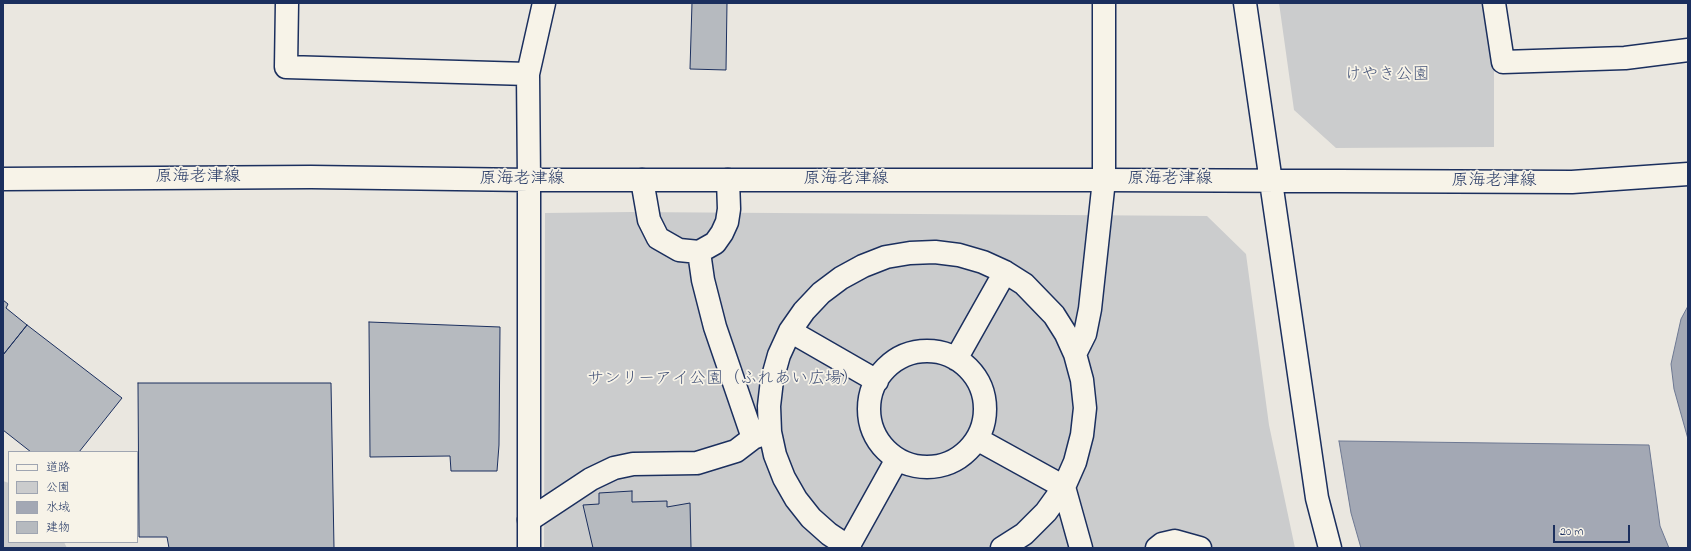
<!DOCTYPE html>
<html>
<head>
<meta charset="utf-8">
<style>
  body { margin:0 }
  #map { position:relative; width:1691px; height:551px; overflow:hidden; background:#eae7e0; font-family:"Indie Flower","Klee One",sans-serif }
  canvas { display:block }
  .frame { position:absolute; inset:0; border:4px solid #1b2f5e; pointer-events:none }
  .legend { position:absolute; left:8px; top:451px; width:130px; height:92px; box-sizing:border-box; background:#f7f3e8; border:1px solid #9fa5b1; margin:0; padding:5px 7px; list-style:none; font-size:12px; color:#1b2f5e }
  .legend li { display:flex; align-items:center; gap:8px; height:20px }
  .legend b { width:20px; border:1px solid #9fa5b1 }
  .scale { position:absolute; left:1553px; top:525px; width:77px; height:18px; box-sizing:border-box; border:2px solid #1b2f5e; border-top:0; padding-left:5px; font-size:12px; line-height:14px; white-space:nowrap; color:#1b2f5e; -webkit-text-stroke:3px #f7f3e8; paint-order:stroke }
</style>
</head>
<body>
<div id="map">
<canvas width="1691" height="551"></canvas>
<div class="frame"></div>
<ul class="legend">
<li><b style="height:5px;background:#f7f3e8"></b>道路</li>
<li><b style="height:11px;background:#cbcccd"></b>公園</li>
<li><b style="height:11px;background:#a3a8b4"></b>水域</li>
<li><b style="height:11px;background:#b6babf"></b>建物</li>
</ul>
<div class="scale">20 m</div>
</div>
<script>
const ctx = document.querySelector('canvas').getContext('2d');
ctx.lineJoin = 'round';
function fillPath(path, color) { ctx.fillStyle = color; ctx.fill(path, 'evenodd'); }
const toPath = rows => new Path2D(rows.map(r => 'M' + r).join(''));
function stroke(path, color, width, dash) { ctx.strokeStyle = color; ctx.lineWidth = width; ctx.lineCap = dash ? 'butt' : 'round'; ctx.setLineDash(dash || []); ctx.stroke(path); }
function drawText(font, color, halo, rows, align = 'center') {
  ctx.font = font + ' "Indie Flower","Klee One",sans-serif'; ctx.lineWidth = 3.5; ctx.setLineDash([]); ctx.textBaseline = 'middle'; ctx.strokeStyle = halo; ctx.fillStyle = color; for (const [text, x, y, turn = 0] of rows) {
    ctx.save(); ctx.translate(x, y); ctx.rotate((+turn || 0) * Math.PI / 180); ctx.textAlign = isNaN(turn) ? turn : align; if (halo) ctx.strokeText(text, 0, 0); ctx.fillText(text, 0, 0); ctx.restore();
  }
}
const green = toPath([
  [1279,3,1482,3,1494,70,1494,147,1336,148,1294,110],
  [631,212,1207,216,1246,254,1269,425,1295,548,544,548,545,213],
  [3,481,9,483,9,542,64,542,67,548,3,548]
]);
const water = toPath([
  [1688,306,1688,439,1674,389,1671,364,1681,319,1688,306],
  [1339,441,1649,445,1660,526,1669,548,1361,548,1351,513,1339,441]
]);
const building = toPath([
  [692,3,727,3,726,70,690,69,692,3],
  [3,300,8,304,6,308,27,325,3,355,3,300],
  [369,322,500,327,499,445,497,471,451,471,450,456,370,457,369,322],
  [27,325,122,398,79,452,31,452,3,430,3,355,27,325],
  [138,383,331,383,334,548,169,548,167,537,139,537,138,383],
  [632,491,632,502,667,501,667,507,690,503,691,548,593,548,583,505,599,504,599,493,632,491]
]);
const street = toPath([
  [287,3,286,67,528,74],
  [1494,3,1503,62,1625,58,1688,50],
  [529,180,528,74,544,3],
  [642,180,649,220,658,238,679,250,699,252],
  [728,180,729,209,727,222,722,233,715,243,699,252,703,280,715,327,753,438],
  [790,331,877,381],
  '869 409a58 58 0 1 1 116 0a58 58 0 1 1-116 0Z',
  [1075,354,1085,334,1090,309,1104,180,1104,3],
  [956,359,1005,272],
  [977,439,1064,487,1081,548],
  [529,520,591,479,614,468,633,464,697,463,736,451,753,438,767,433],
  [848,547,897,459],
  [850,548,829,534,811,518,796,499,784,478,775,455,770,432,769,406,772,380,779,355,790,331,804,311,821,293,841,278,863,266,886,257,910,253,935,252,959,255,983,262,1005,272,1024,284,1054,315,1066,334,1075,354,1082,380,1085,408,1082,435,1075,462,1064,487,1046,512,1024,534,1002,548],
  [1157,548,1162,544,1175,541,1200,548]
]);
const secondary = toPath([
  [1245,3,1317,498,1330,548],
  [3,179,311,177,529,180,1104,180,1572,182,1688,174],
  [529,548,529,180]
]);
const parkNames = [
  ["けやき公園",1387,76],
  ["サンリーアイ公園（ふれあい広場）",723,380]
];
const streetNames = [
  ["原海老津線",198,178],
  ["原海老津線",522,180],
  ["原海老津線",846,180],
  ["原海老津線",1170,180],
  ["原海老津線",1494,182]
];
fillPath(green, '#cbcccd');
fillPath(water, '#a3a8b4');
stroke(water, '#6d7892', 1);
fillPath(building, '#b6babf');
stroke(building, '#1b2f5e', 1);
stroke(street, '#1b2f5e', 25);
stroke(secondary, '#1b2f5e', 25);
stroke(street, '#f7f3e8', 22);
stroke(secondary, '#f7f3e8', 22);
drawText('17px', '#47567a', '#f7f3e8', parkNames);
drawText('17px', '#1b2f5e', '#f7f3e8', streetNames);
</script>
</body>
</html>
